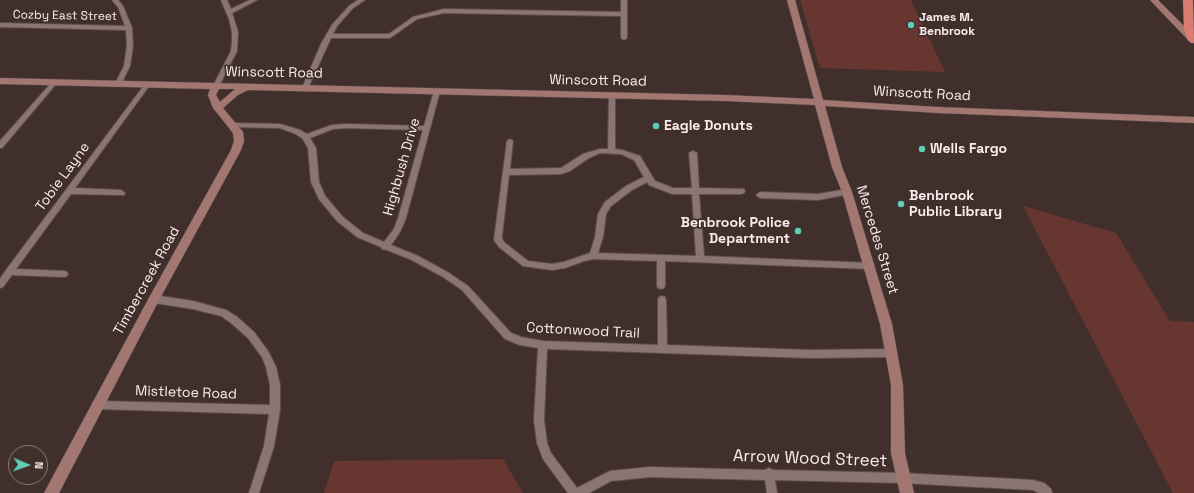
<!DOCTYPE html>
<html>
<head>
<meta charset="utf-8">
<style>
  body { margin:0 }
  #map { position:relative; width:1194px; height:493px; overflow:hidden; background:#412f2c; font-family:"Space Grotesk",sans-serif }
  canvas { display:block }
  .north { position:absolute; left:8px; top:445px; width:40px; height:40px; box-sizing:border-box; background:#412f2c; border:1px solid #8b7b78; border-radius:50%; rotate:92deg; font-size:11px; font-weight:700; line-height:16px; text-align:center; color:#f9edeb }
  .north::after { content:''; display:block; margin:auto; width:14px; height:18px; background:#5eceb8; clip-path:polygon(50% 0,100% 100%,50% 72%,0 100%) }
</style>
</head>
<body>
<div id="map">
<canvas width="1194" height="493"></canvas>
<div class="north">N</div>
</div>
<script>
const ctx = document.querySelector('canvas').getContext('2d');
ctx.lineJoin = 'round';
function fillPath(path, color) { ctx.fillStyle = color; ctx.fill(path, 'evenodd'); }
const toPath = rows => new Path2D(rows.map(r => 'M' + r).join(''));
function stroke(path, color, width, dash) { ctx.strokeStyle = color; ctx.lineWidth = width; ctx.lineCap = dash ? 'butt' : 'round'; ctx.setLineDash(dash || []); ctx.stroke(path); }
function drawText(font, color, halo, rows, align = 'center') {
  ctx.font = font + ' "Space Grotesk",sans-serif'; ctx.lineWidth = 3.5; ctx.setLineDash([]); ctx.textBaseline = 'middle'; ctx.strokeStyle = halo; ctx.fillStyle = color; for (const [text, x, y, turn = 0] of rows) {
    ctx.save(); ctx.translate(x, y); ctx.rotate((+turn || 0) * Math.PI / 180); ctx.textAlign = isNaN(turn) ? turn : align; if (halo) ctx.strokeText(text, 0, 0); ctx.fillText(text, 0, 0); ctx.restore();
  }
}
const green = toPath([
  [800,0,911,0,945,72,820,68],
  [1023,206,1116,233,1170,321,1194,322,1194,493,1173,493],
  [503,459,523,493,324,493,334,461]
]);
const street = toPath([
  [112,0,118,0,123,6,132,28,133,46,130,66,121,84,118,86,115,84,124,66,127,46,126,30,0,27,0,23,125,26,118,7,112,0],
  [221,0,227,0,231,9,250,0,257,0,232,13,238,32,237,51,219,86,216,88,213,86,231,51,232,42,232,32,229,19,221,0],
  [358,0,365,0,353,8,337,26,333,34,389,34,413,17,444,9,621,12,621,0,627,0,627,38,624,40,621,38,621,16,444,13,417,19,390,38,331,38,308,88,305,90,303,89,302,88,321,44,332,25,349,6,358,0],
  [54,81,57,83,56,84,2,148,0,148,0,141,52,82,54,81],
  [147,83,149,84,149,86,75,188,121,190,125,193,124,195,71,194,16,269,64,271,67,272,68,274,67,276,64,277,12,275,3,287,0,288,0,279,6,270,145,84,147,83],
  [437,89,440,91,406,218,400,232,391,245,418,256,449,273,468,286,511,333,521,337,543,341,658,345,658,300,659,297,662,296,665,297,666,300,667,345,809,350,890,349,893,350,895,353,893,356,890,357,809,358,547,349,544,420,547,443,551,453,577,488,610,471,650,467,765,470,769,468,773,470,902,473,1033,480,1044,483,1051,489,1052,493,1039,493,1033,490,902,483,775,480,777,493,767,493,765,480,650,477,611,481,589,493,568,493,543,459,537,443,534,420,538,348,520,345,505,339,462,290,443,277,412,260,387,250,382,249,381,247,357,237,337,221,319,199,311,182,308,148,303,139,296,134,280,128,233,127,230,125,233,123,280,124,300,130,307,134,332,125,346,124,424,126,434,91,437,89],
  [346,128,423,130,398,218,394,229,384,242,363,233,343,217,325,196,319,182,316,148,310,138,333,129,346,128],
  [612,94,615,96,615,149,622,150,640,156,655,181,673,188,692,188,689,153,693,151,697,153,699,188,744,189,745,191,744,193,741,194,699,194,704,256,870,263,873,264,874,266,873,268,870,269,665,261,665,286,664,288,661,289,658,288,657,286,657,261,593,259,584,261,565,268,552,270,523,266,499,247,494,240,507,141,510,139,513,141,510,169,561,168,583,154,600,149,608,149,609,96,612,94],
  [600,153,621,154,634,160,644,177,626,186,605,202,598,214,595,237,590,253,564,262,552,264,528,261,505,243,502,239,502,236,509,175,561,174,570,171,589,158,600,153],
  [647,182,649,185,672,194,692,194,696,256,598,253,603,237,606,214,611,206,632,190,647,182],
  [847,189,851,192,850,194,818,200,760,198,756,195,760,192,818,194,847,189],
  [154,295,193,301,226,310,236,316,254,332,268,351,276,367,280,385,280,410,274,446,259,493,249,493,264,446,269,414,97,409,94,408,92,405,94,402,97,401,270,405,270,385,266,367,262,357,248,338,230,322,221,316,193,309,154,303,151,302,150,299,151,296,154,295]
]);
const secondary = toPath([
  [787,0,795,0,823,100,938,107,1194,117,1194,123,938,113,825,106,842,167,852,192,892,324,903,385,905,453,914,493,900,493,891,453,891,385,880,324,842,192,832,167,815,105,725,101,248,90,238,95,223,108,243,132,244,141,241,150,158,302,59,493,44,493,150,296,231,150,234,141,233,133,213,108,208,95,210,89,0,84,0,78,725,95,814,99,787,0],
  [219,89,235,89,220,102,216,95,219,89],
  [1150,0,1158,0,1194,36,1194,43,1191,43,1150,0]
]);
const highway = toPath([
  [1183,0,1193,0,1194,43,1190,42,1188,40,1184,29,1183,0]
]);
const markers = [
  [911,25,4,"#5eceb8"],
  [656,126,4,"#5eceb8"],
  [922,149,4,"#5eceb8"],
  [901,204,4,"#5eceb8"],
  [798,231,4,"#5eceb8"]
];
const farStreetnames = [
  ["Cozby East Street",65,16,1]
];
const farPoinames = [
  ["James M.",919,18],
  ["Benbrook",919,32]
];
const streetNames = [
  ["Winscott Road",274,73,1],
  ["Winscott Road",598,81,1],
  ["Winscott Road",922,94,3],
  ["Highbush Drive",402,167,-74],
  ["Tobie Layne",63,177,-54],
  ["Mercedes Street",877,240,73],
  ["Timbercreek Road",147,281,-61],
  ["Cottonwood Trail",583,331,3],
  ["Mistletoe Road",186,393,2]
];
const poiNames = [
  ["Eagle Donuts",664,126],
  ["Wells Fargo",930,149],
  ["Benbrook",909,196],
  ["Public Library",909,212],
  ["Benbrook Police",790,223,"right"],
  ["Department",790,239,"right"]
];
const nearStreetnames = [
  ["Arrow Wood Street",810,459,2]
];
fillPath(green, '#673630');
stroke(street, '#5e4f4d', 2);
stroke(secondary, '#5e4f4d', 1);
stroke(highway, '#5e4f4d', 1);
fillPath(street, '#8a7572');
fillPath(secondary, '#a27771');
fillPath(highway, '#db7c70');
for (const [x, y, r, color] of markers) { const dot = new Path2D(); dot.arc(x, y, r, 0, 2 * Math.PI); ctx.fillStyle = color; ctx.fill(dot); stroke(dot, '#412f2c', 1.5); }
drawText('12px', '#f9edeb', '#412f2c', farStreetnames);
drawText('bold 12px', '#f9edeb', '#412f2c', farPoinames, 'left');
drawText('14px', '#f9edeb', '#412f2c', streetNames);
drawText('bold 14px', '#f9edeb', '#412f2c', poiNames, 'left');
drawText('17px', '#f9edeb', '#412f2c', nearStreetnames);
</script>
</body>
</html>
